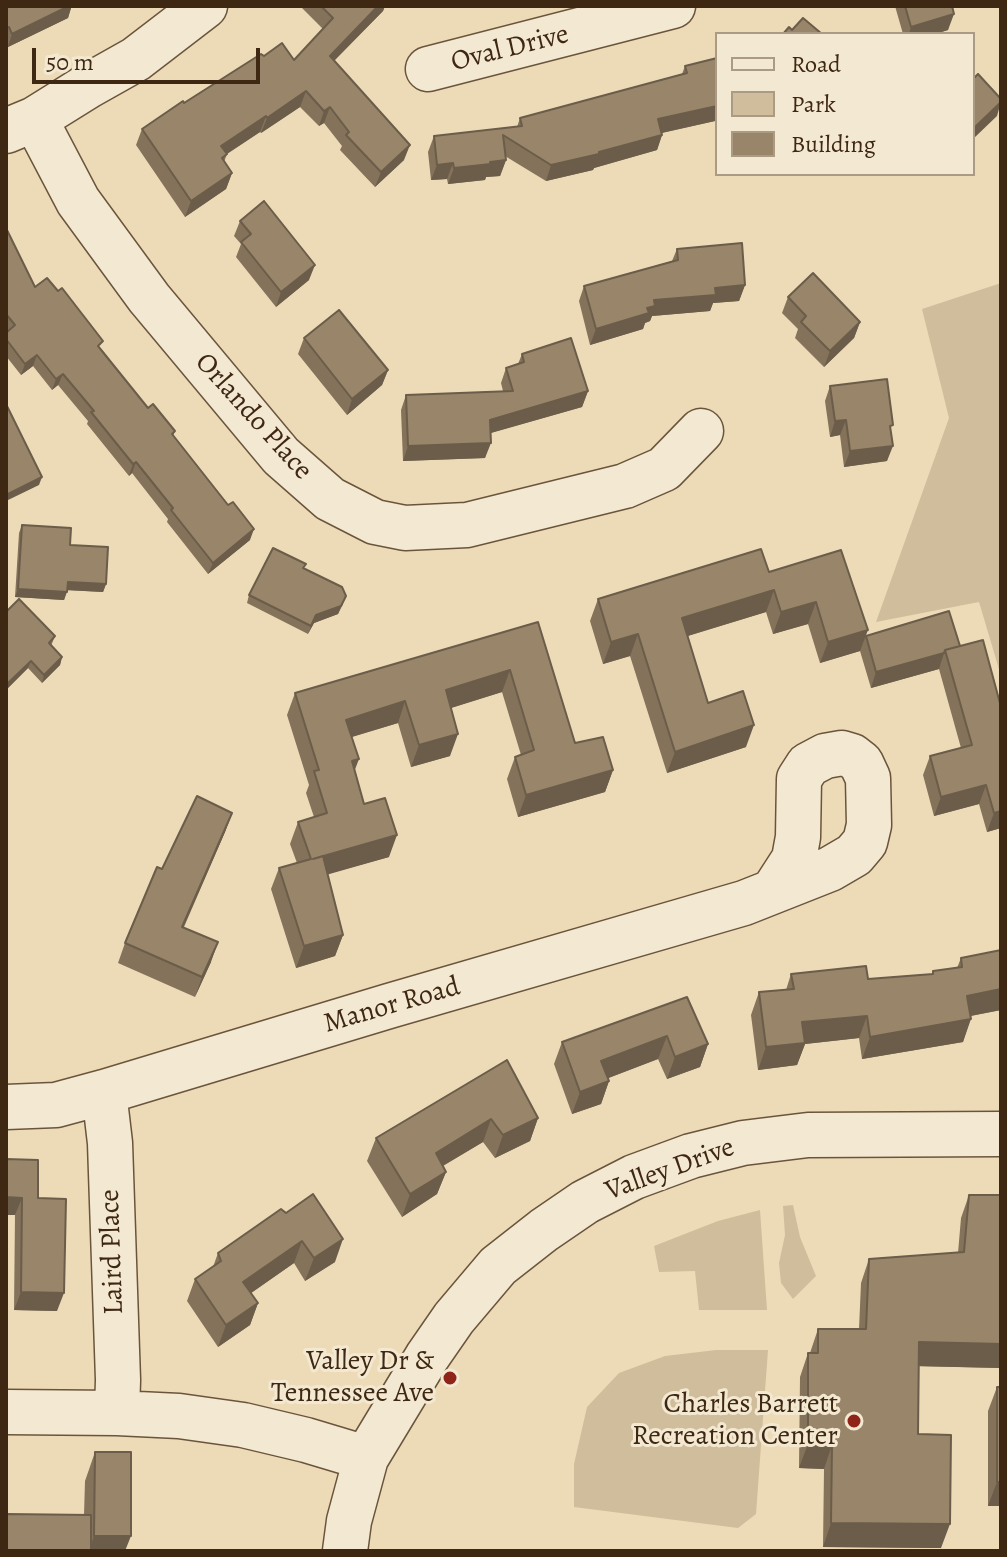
<!DOCTYPE html>
<html>
<head>
<meta charset="utf-8">
<style>
  body { margin:0 }
  #map { position:relative; width:1007px; height:1557px; overflow:hidden; background:#eddbb8; font-family:Alegreya,serif }
  canvas { display:block }
  .frame { position:absolute; inset:0; border:8px solid #3f2813; pointer-events:none }
  .legend { position:absolute; left:715px; top:32px; width:260px; height:144px; box-sizing:border-box; background:#f3e8d1; border:2px solid #ab9b85; margin:0; padding:10px 14px; list-style:none; font-size:24px; color:#3f2813 }
  .legend li { display:flex; align-items:center; gap:16px; height:40px }
  .legend b { width:40px; border:2px solid #ab9b85 }
  .scale { position:absolute; left:32px; top:48px; width:228px; height:36px; box-sizing:border-box; border:4px solid #3f2813; border-top:0; padding-left:10px; font-size:24px; line-height:28px; white-space:nowrap; color:#3f2813; -webkit-text-stroke:6px #f3e8d1; paint-order:stroke }
</style>
</head>
<body>
<div id="map">
<canvas width="1007" height="1557"></canvas>
<div class="frame"></div>
<ul class="legend">
<li><b style="height:10px;background:#f3e8d1"></b>Road</li>
<li><b style="height:22px;background:#cfbd9c"></b>Park</li>
<li><b style="height:22px;background:#998569"></b>Building</li>
</ul>
<div class="scale">50 m</div>
</div>
<script>
const ctx = document.querySelector('canvas').getContext('2d');
ctx.lineJoin = 'round';
function fillPath(path, color) { ctx.fillStyle = color; ctx.fill(path, 'evenodd'); }
const toPath = rows => new Path2D(rows.map(r => 'M' + r).join(''));
function stroke(path, color, width, dash) { ctx.strokeStyle = color; ctx.lineWidth = width; ctx.lineCap = dash ? 'butt' : 'round'; ctx.setLineDash(dash || []); ctx.stroke(path); }
function drawText(font, color, halo, rows, align = 'center') {
  ctx.font = font + ' Alegreya,serif'; ctx.lineWidth = 6; ctx.setLineDash([]); ctx.textBaseline = 'middle'; ctx.strokeStyle = halo; ctx.fillStyle = color; for (const [text, x, y, turn = 0] of rows) {
    ctx.save(); ctx.translate(x, y); ctx.rotate((+turn || 0) * Math.PI / 180); ctx.textAlign = isNaN(turn) ? turn : align; if (halo) ctx.strokeText(text, 0, 0); ctx.fillText(text, 0, 0); ctx.restore();
  }
}
const green = toPath([
  [1001,283,1001,676,979,602,876,622,949,418,922,309],
  [793,1205,800,1237,816,1276,793,1299,781,1283,779,1263,785,1235,783,1206],
  [760,1210,767,1310,699,1310,695,1271,659,1272,654,1246,718,1221],
  [716,1350,768,1350,756,1514,738,1528,574,1507,574,1464,587,1407,619,1373,665,1356]
]);
const minor = toPath([
  [428,69,673,6],
  [35,119,78,201,149,298,281,456,330,499,375,522,405,528,467,525,625,486,664,469,701,431],
  [6,131,35,119,88,86,136,59,205,6],
  [104,1092,110,1143,118,1380,117,1413],
  [6,1107,56,1105,104,1092,389,1006,744,903,830,869,854,855,865,842,869,825,868,778,861,763,852,756,842,753,825,756,808,765,799,779,798,837,794,859,774,890],
  [6,1412,117,1413,179,1416,243,1425,306,1440,366,1458],
  [345,1551,349,1521,366,1458,427,1357,454,1318,498,1266,544,1230,585,1202,634,1177,691,1156,743,1143,808,1135,1001,1134]
]);
const wall = toPath([
  [6,6,75,6,71,8,68,18,8,47,6,44],
  [300,6,385,6,383,11,334,61,404,160,375,187,340,150,342,146,324,123,319,126,300,107,261,133,260,132,227,154,224,162,232,173,226,189,185,217,136,145,142,129,264,56,294,60,323,29],
  [895,6,952,6,948,30,935,34,903,34],
  [717,58,717,115,715,121,662,133,662,135,657,150,594,168,593,170,546,181,505,156,506,160,500,176,486,177,485,180,448,184,447,179,431,180,428,152,434,136,517,127,520,118,682,74,685,66],
  [240,221,309,280,276,307,236,257,241,244,234,236],
  [6,228,35,287,101,349,148,408,175,431,173,436,250,540,208,574,167,522,168,519,132,473,129,476,87,424,88,421,58,385,52,390,33,366,21,375,6,356,6,333,7,332,6,330],
  [677,249,745,285,739,301,713,303,710,311,652,316,650,321,645,323,643,329,590,345,579,301,584,286,672,261],
  [788,297,860,322,854,338,824,367,795,338,798,329,782,313],
  [304,338,388,370,382,385,347,415,298,354],
  [522,354,588,391,582,407,490,433,485,458,403,461,401,410,406,395,503,391,501,383,506,368,518,364],
  [830,386,891,430,887,461,844,467,840,435,830,437,825,401],
  [22,525,70,545,106,584,103,592,67,590,64,600,15,597,19,533],
  [769,572,866,636,949,611,1001,828,987,832,979,804,934,816,923,775,930,756,961,748,939,669,871,688,860,651,820,663,808,624,773,634,766,612,688,636,708,703,746,747,667,773,630,656,603,664,590,621,598,599],
  [249,595,343,604,338,614,314,623,308,634,247,603],
  [6,612,55,636,51,646,62,657,60,665,42,683,28,668,6,690],
  [538,622,575,743,613,770,605,792,518,817,507,779,515,757,521,755,502,692,451,708,450,756,411,767,398,723,352,737,355,770,364,804,389,857,327,874,343,935,335,956,296,968,271,889,279,868,297,863,290,844,298,822,314,817,306,793,309,785,287,715,295,693],
  [232,813,225,832,184,927,211,962,195,997,118,963,125,943,162,869],
  [1001,950,1001,1010,971,1016,963,1042,862,1059,859,1038,805,1044,797,1065,758,1070,751,1015,759,992,786,990,791,974,868,979,932,974,933,971,957,968,961,958],
  [687,997,708,1044,700,1067,667,1079,658,1059,608,1078,609,1081,601,1104,572,1114,554,1064,562,1042],
  [507,1060,538,1118,530,1141,495,1158,483,1142,443,1166,446,1172,437,1194,402,1217,367,1161,376,1138],
  [6,1159,38,1198,57,1311,14,1310,15,1215],
  [969,1195,1001,1195,1001,1368,919,1366,918,1434,941,1548,823,1547,824,1469,799,1468,800,1377,808,1353,810,1353,818,1329,859,1329,861,1283,869,1259,958,1253,961,1218],
  [281,1209,335,1262,305,1281,294,1263,251,1293,258,1303,250,1325,218,1347,187,1301,195,1279,213,1267,218,1253],
  [997,1387,1001,1506,988,1506,988,1411],
  [95,1452,125,1551,6,1551,84,1515,85,1481]
]);
const shadedWall = toPath([
  [66,6,75,6,71,8,68,18,8,47,12,34],
  [378,6,385,6,383,11,324,71,330,56],
  [954,14,948,30,935,34,909,34,911,27],
  [306,91,300,107,261,133,267,118],
  [717,93,717,115,715,121,652,135,658,119],
  [1001,102,997,116,973,139,973,129],
  [330,107,324,123,319,126,324,111],
  [266,116,260,132,216,161,221,146],
  [662,135,657,150,594,168,593,170,546,181,551,165],
  [410,145,404,160,375,187,381,172],
  [506,160,500,176,486,177,485,180,448,184,454,168],
  [453,163,447,179,431,180,437,165],
  [232,173,226,189,185,217,191,201],
  [315,265,309,280,276,307,281,292],
  [745,285,739,301,713,303,710,311,652,316,650,321,645,323,643,329,590,345,596,329,647,308,654,300,715,288],
  [860,322,854,338,824,367,830,351],
  [37,355,33,366,21,375,25,364],
  [388,370,382,385,347,415,352,399],
  [63,374,58,385,52,390,56,379],
  [588,391,582,407,484,435,490,420],
  [846,420,840,435,830,437,835,421],
  [491,443,485,458,403,461,408,446],
  [893,446,887,461,844,467,850,451],
  [136,462,132,473,129,476,133,464],
  [42,477,39,485,6,501,6,495],
  [254,529,250,540,208,574,213,563],
  [68,582,106,584,103,592,65,590],
  [18,589,67,592,64,600,15,597],
  [774,590,766,612,674,640,682,618],
  [346,596,338,614,314,623,308,634,316,615],
  [816,602,808,624,773,634,781,612],
  [868,630,860,651,820,663,828,642],
  [638,634,630,656,603,664,611,642],
  [944,653,939,669,871,688,876,672],
  [62,657,60,665,42,683,44,675],
  [31,661,28,668,6,690,6,685],
  [510,670,502,692,438,712,446,690],
  [405,701,398,723,338,741,346,720],
  [754,725,746,747,667,773,675,752],
  [458,734,450,756,411,767,419,745],
  [359,759,351,780,352,761],
  [613,770,605,792,518,817,526,795],
  [986,785,979,804,934,816,941,797],
  [1001,811,1001,828,987,832,994,813],
  [232,813,225,832,175,946,182,927],
  [397,835,389,857,305,881,313,859],
  [343,935,335,956,296,968,304,946],
  [218,942,211,962,195,997,202,977],
  [1001,989,1001,1010,959,1018,967,996],
  [867,1016,859,1038,805,1044,797,1065,758,1070,766,1047,802,1022],
  [971,1019,963,1042,862,1059,870,1037],
  [667,1036,658,1059,593,1084,601,1061],
  [708,1044,700,1067,667,1079,675,1057],
  [609,1081,601,1104,572,1114,580,1092],
  [538,1118,530,1141,495,1158,503,1135],
  [491,1119,483,1142,427,1175,436,1153],
  [446,1172,437,1194,402,1217,410,1194],
  [6,1197,22,1198,15,1215,6,1215],
  [343,1239,335,1262,305,1281,314,1258],
  [302,1241,294,1263,234,1305,243,1282],
  [21,1292,64,1293,57,1311,14,1310],
  [258,1303,250,1325,218,1347,226,1325],
  [919,1342,1001,1344,1001,1368,910,1366],
  [808,1444,832,1445,824,1469,799,1468],
  [997,1482,1001,1482,1001,1506,988,1506],
  [831,1523,950,1524,941,1548,823,1547],
  [94,1536,131,1536,125,1551,89,1551]
]);
const building = toPath([
  [6,6,69,6,12,34,9,27,6,29,6,6],
  [321,6,378,6,330,56,410,145,381,172,346,135,349,132,330,107,324,111,306,91,267,118,266,116,221,146,227,154,222,158,232,173,191,201,142,129,183,101,184,103,261,54,264,56,282,43,294,60,333,18,321,6],
  [905,6,952,6,954,14,911,27,905,6],
  [803,18,822,34,783,34,789,27,792,30,803,18],
  [717,58,717,106,658,119,662,135,599,152,599,154,551,165,503,135,506,160,490,162,491,164,454,168,453,163,437,165,434,136,522,126,520,118,687,73,685,66,717,58],
  [978,74,1001,99,1001,102,973,129,973,79,978,74],
  [264,201,315,265,281,292,241,242,251,234,240,221,264,201],
  [6,228,35,287,47,278,58,291,62,288,103,341,98,346,148,408,153,404,175,431,172,434,228,505,233,502,254,529,213,563,171,510,173,508,136,462,133,464,91,412,94,411,63,374,56,379,37,355,25,364,6,339,6,333,15,325,6,314,6,228],
  [742,243,745,285,715,288,716,295,654,300,655,306,647,308,649,313,596,329,584,286,678,260,677,249,742,243],
  [813,273,860,322,830,351,801,322,806,316,788,297,813,273],
  [339,310,388,370,352,399,304,338,339,310],
  [571,338,588,391,490,420,491,443,408,446,406,395,513,391,506,368,524,362,522,354,571,338],
  [887,379,893,425,890,426,893,446,850,451,846,420,835,421,830,386,887,379],
  [6,404,42,477,6,495,6,404],
  [22,525,71,528,70,545,108,547,106,584,68,582,67,592,18,589,22,525],
  [273,548,306,564,303,568,342,587,346,596,341,606,316,615,311,626,249,595,273,548],
  [761,549,769,572,841,550,868,630,828,642,816,602,781,612,774,590,682,618,708,703,743,691,754,725,675,752,638,634,611,642,598,599,761,549],
  [19,599,55,636,49,643,62,657,44,675,31,661,6,685,6,612,19,599],
  [949,611,960,646,945,650,944,653,876,672,866,636,949,611],
  [538,622,575,743,603,737,613,770,526,795,515,757,534,750,510,670,446,690,458,734,419,745,405,701,346,720,359,759,352,761,364,804,385,798,397,835,313,859,323,856,343,935,304,946,279,868,311,859,298,822,327,813,314,771,319,770,295,693,538,622],
  [983,640,1001,707,1001,811,994,813,986,785,941,797,930,756,972,745,945,650,983,640],
  [197,796,232,813,182,927,218,942,202,977,125,943,157,867,162,869,197,796],
  [1001,950,1001,989,967,996,971,1019,870,1037,867,1016,802,1022,805,1043,766,1047,759,992,794,989,791,974,866,966,868,979,933,974,933,971,962,967,961,958,1001,950],
  [687,997,708,1044,675,1057,667,1036,601,1061,609,1081,580,1092,562,1042,687,997],
  [507,1060,538,1118,503,1135,491,1119,436,1153,446,1172,410,1194,376,1138,507,1060],
  [6,1159,38,1160,38,1198,66,1199,64,1293,21,1292,22,1198,6,1197,6,1159],
  [313,1194,343,1239,314,1258,302,1241,243,1282,258,1303,226,1325,195,1279,221,1261,218,1253,281,1209,286,1213,313,1194],
  [969,1195,1001,1195,1001,1344,919,1342,918,1434,951,1435,950,1524,831,1523,832,1445,808,1444,808,1353,818,1353,818,1329,866,1329,869,1259,964,1252,969,1195],
  [997,1387,1001,1387,1001,1482,997,1482,997,1387],
  [95,1452,131,1452,131,1536,94,1536,95,1452],
  [6,1514,91,1515,91,1551,6,1551,6,1514]
]);
const markers = [
  [450,1378,8,"#8f2418"],
  [854,1421,8,"#8f2418"]
];
const streetNames = [
  ["Oval Drive",510,49,-14],
  ["Orlando Place",253,417,48],
  ["Manor Road",392,1006,-16],
  ["Valley Drive",670,1170,-20],
  ["Laird Place",113,1252,-92]
];
const poiNames = [
  ["Valley Dr &",434,1362],
  ["Tennessee Ave",434,1394],
  ["Charles Barrett",838,1405],
  ["Recreation Center",838,1437]
];
fillPath(green, '#cfbd9c');
stroke(minor, '#6a553c', 47);
stroke(minor, '#f3e8d1', 44);
fillPath(wall, '#84725a');
fillPath(shadedWall, '#6b5d4a');
fillPath(building, '#998569');
stroke(building, '#6b5d4a', 2);
for (const [x, y, r, color] of markers) { const dot = new Path2D(); dot.arc(x, y, r, 0, 2 * Math.PI); ctx.fillStyle = color; ctx.fill(dot); stroke(dot, '#f3e8d1', 3); }
drawText('28px', '#3f2813', '#f3e8d1', streetNames);
drawText('28px', '#3f2813', '#f3e8d1', poiNames, 'right');
</script>
</body>
</html>
